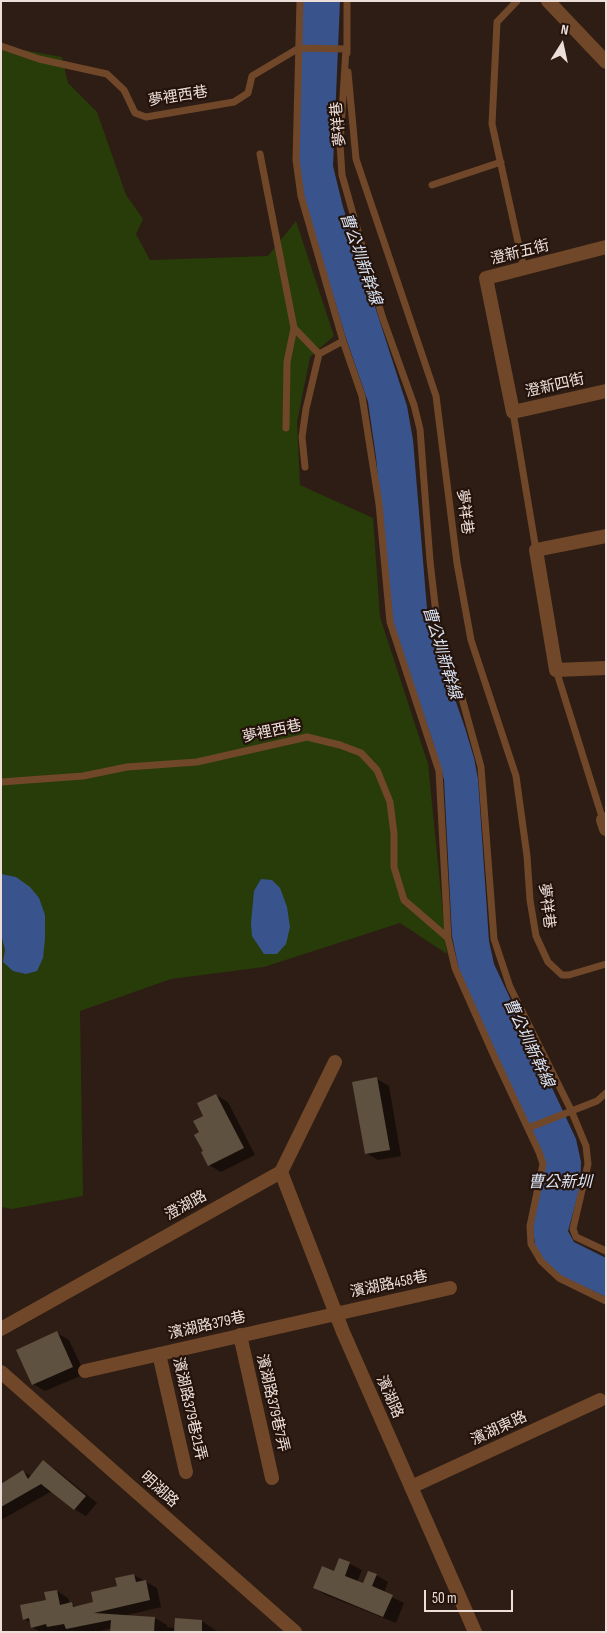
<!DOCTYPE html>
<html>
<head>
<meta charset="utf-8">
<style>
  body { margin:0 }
  #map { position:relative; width:607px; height:1633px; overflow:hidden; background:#2e1d14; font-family:"Sofia Sans Condensed",sans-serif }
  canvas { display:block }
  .frame { position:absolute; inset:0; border:2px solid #ecdfda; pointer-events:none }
  .north { position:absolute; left:537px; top:20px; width:50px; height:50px; -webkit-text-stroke:4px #24130b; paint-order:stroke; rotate:10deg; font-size:14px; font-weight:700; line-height:20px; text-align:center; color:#ecdfda }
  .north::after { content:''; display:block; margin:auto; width:18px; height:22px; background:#ecdfda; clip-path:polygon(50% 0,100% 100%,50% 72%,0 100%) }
  .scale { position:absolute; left:424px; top:1590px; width:89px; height:22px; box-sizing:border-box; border:2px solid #ecdfda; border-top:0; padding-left:6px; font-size:15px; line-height:18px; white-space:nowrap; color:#ecdfda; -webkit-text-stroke:4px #24130b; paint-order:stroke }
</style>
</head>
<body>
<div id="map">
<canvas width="607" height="1633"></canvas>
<div class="frame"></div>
<div class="north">N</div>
<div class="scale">50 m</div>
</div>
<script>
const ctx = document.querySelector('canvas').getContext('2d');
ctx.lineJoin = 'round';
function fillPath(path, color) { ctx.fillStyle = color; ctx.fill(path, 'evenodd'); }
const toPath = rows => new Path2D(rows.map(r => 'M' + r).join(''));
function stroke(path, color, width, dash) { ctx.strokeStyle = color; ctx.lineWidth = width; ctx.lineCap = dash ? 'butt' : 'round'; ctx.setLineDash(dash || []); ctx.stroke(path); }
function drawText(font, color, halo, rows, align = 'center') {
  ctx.font = font + ' "Sofia Sans Condensed","Noto Sans TC",sans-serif'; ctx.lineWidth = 4.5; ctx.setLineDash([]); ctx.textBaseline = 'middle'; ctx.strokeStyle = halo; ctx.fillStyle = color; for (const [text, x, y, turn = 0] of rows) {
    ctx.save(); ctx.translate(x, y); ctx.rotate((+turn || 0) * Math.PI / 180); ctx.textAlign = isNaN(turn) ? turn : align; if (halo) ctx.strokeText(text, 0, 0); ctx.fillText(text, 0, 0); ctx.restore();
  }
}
const green = toPath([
  [1,46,62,57,68,83,97,112,126,195,143,219,136,234,150,260,268,256,296,221,334,336,310,357,297,422,300,485,373,518,380,617,428,764,447,954,400,923,264,967,171,979,80,1011,83,1196,12,1209,1,1207]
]);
const water = toPath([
  [303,1,340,1,333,166,343,207,407,406,413,440,428,621,465,728,474,758,478,779,489,941,494,964,576,1139,581,1162,580,1187,568,1231,574,1242,606,1258,606,1297,561,1276,543,1259,535,1245,533,1228,544,1161,459,970,452,936,444,780,433,742,392,623,376,457,368,402,345,335,303,195,298,160],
  [1,874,16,877,30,887,39,898,45,915,45,938,43,958,37,971,26,974,13,971,3,962,5,950,1,934],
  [261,879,272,880,280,888,287,907,290,927,286,944,277,954,264,954,252,936,251,923,254,891]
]);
const shadow = toPath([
  [377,1079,389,1086,401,1156,378,1160,366,1153],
  [216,1095,228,1102,255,1155,221,1172,209,1165,201,1133,205,1117],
  [57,1333,69,1340,85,1374,45,1391,33,1384],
  [43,1462,55,1469,97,1503,86,1516,74,1509,52,1491,1,1520,1,1485,23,1472,31,1476],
  [340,1559,362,1570,357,1582,364,1584,376,1575,388,1582,384,1593,404,1603,396,1623,326,1595,314,1588,335,1573],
  [134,1575,157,1588,161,1607,123,1616,155,1618,167,1625,167,1627,175,1628,176,1620,202,1621,218,1632,111,1632,112,1628,96,1632,40,1632,32,1627,31,1623,24,1619,47,1601,57,1591,68,1598,70,1604,77,1607,94,1603,119,1587]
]);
const building = toPath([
  [377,1077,390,1150,365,1154,352,1082],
  [216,1094,244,1148,208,1166,201,1152,203,1151,194,1135,199,1132,193,1121,203,1116,197,1103],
  [57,1331,73,1367,32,1385,16,1350],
  [43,1460,86,1496,74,1510,41,1484,1,1507,1,1484,23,1470,28,1479],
  [339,1558,350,1562,345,1576,363,1583,368,1571,377,1574,372,1586,393,1595,383,1617,313,1588,322,1566,334,1571],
  [134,1574,136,1582,146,1580,150,1600,94,1613,155,1617,154,1632,110,1632,111,1620,66,1629,64,1624,47,1627,46,1624,31,1628,29,1618,23,1620,20,1605,46,1600,44,1592,57,1590,60,1605,72,1602,73,1607,93,1602,91,1592,117,1586,115,1578],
  [175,1618,202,1620,202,1632,174,1632]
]);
const service = toPath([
  [300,1,296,160,301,196,343,341,362,396,379,504,390,622,439,771,448,938,455,968,495,1058,539,1152,543,1164,530,1226,531,1244,541,1261,559,1278,606,1301],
  [517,1,497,22,492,124,524,269],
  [1,46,39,59,107,74,124,90,135,113,146,117,234,102,248,93,252,76,299,48,346,49,340,144,342,175,382,316,414,405,420,429,430,561,438,631,460,691,481,767,494,939,510,987,571,1110,586,1146,588,1164,573,1229,576,1237,606,1251],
  [347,53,347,1],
  [348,72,356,159,436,396,457,563,471,640,516,776,527,856,530,900,536,936,548,962,562,975,569,975,606,964],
  [260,154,294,328,319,354],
  [432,185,501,162],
  [513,412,536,550],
  [286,428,287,362,294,328],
  [305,467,302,437,306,409,319,354,343,341],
  [556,670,603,820],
  [1,782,83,776,127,767,197,762,307,737,340,745,361,753,377,770,390,802,394,834,394,867,404,900,448,938],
  [528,1128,597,1101,606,1093]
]);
const minor = toPath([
  [548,1,606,62],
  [606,247,486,278,513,412,606,391],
  [606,536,536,550,556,670,606,668],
  [606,819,603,820,606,829],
  [281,1172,343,1332,475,1632],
  [1,1329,281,1172,335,1062],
  [240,1335,272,1478],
  [159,1354,186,1472],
  [85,1371,450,1288],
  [1,1372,295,1632],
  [411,1487,600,1400]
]);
const streetNames = [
  ["夢裡西巷",178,97,-9],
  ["夢祥巷",339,124,-95],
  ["澄新五街",520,253,-14],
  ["澄新四街",555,386,-13],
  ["夢祥巷",464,512,83],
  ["夢裡西巷",272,732,-12],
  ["夢祥巷",546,906,83],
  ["澄湖路",186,1206,-29],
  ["濱湖路458巷",389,1285,-12],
  ["濱湖路379巷",207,1326,-13],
  ["濱湖路",389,1397,66],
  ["濱湖路379巷7弄",272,1403,77],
  ["濱湖路379巷21弄",189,1409,77],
  ["濱湖東路",499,1429,-25],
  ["明湖路",159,1490,42]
];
const waterNames = [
  ["曹公圳新幹線",360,259,71],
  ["曹公圳新幹線",441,653,73],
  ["曹公圳新幹線",528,1043,65],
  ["曹公新圳",560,1183]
];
fillPath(green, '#273c09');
fillPath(water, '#39548d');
fillPath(shadow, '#0007');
fillPath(building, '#5e5140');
stroke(service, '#704728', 7);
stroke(minor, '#704728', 14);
drawText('15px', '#ecdfda', '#24130b', streetNames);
drawText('italic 16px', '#dae3f4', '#24130b', waterNames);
</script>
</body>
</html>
